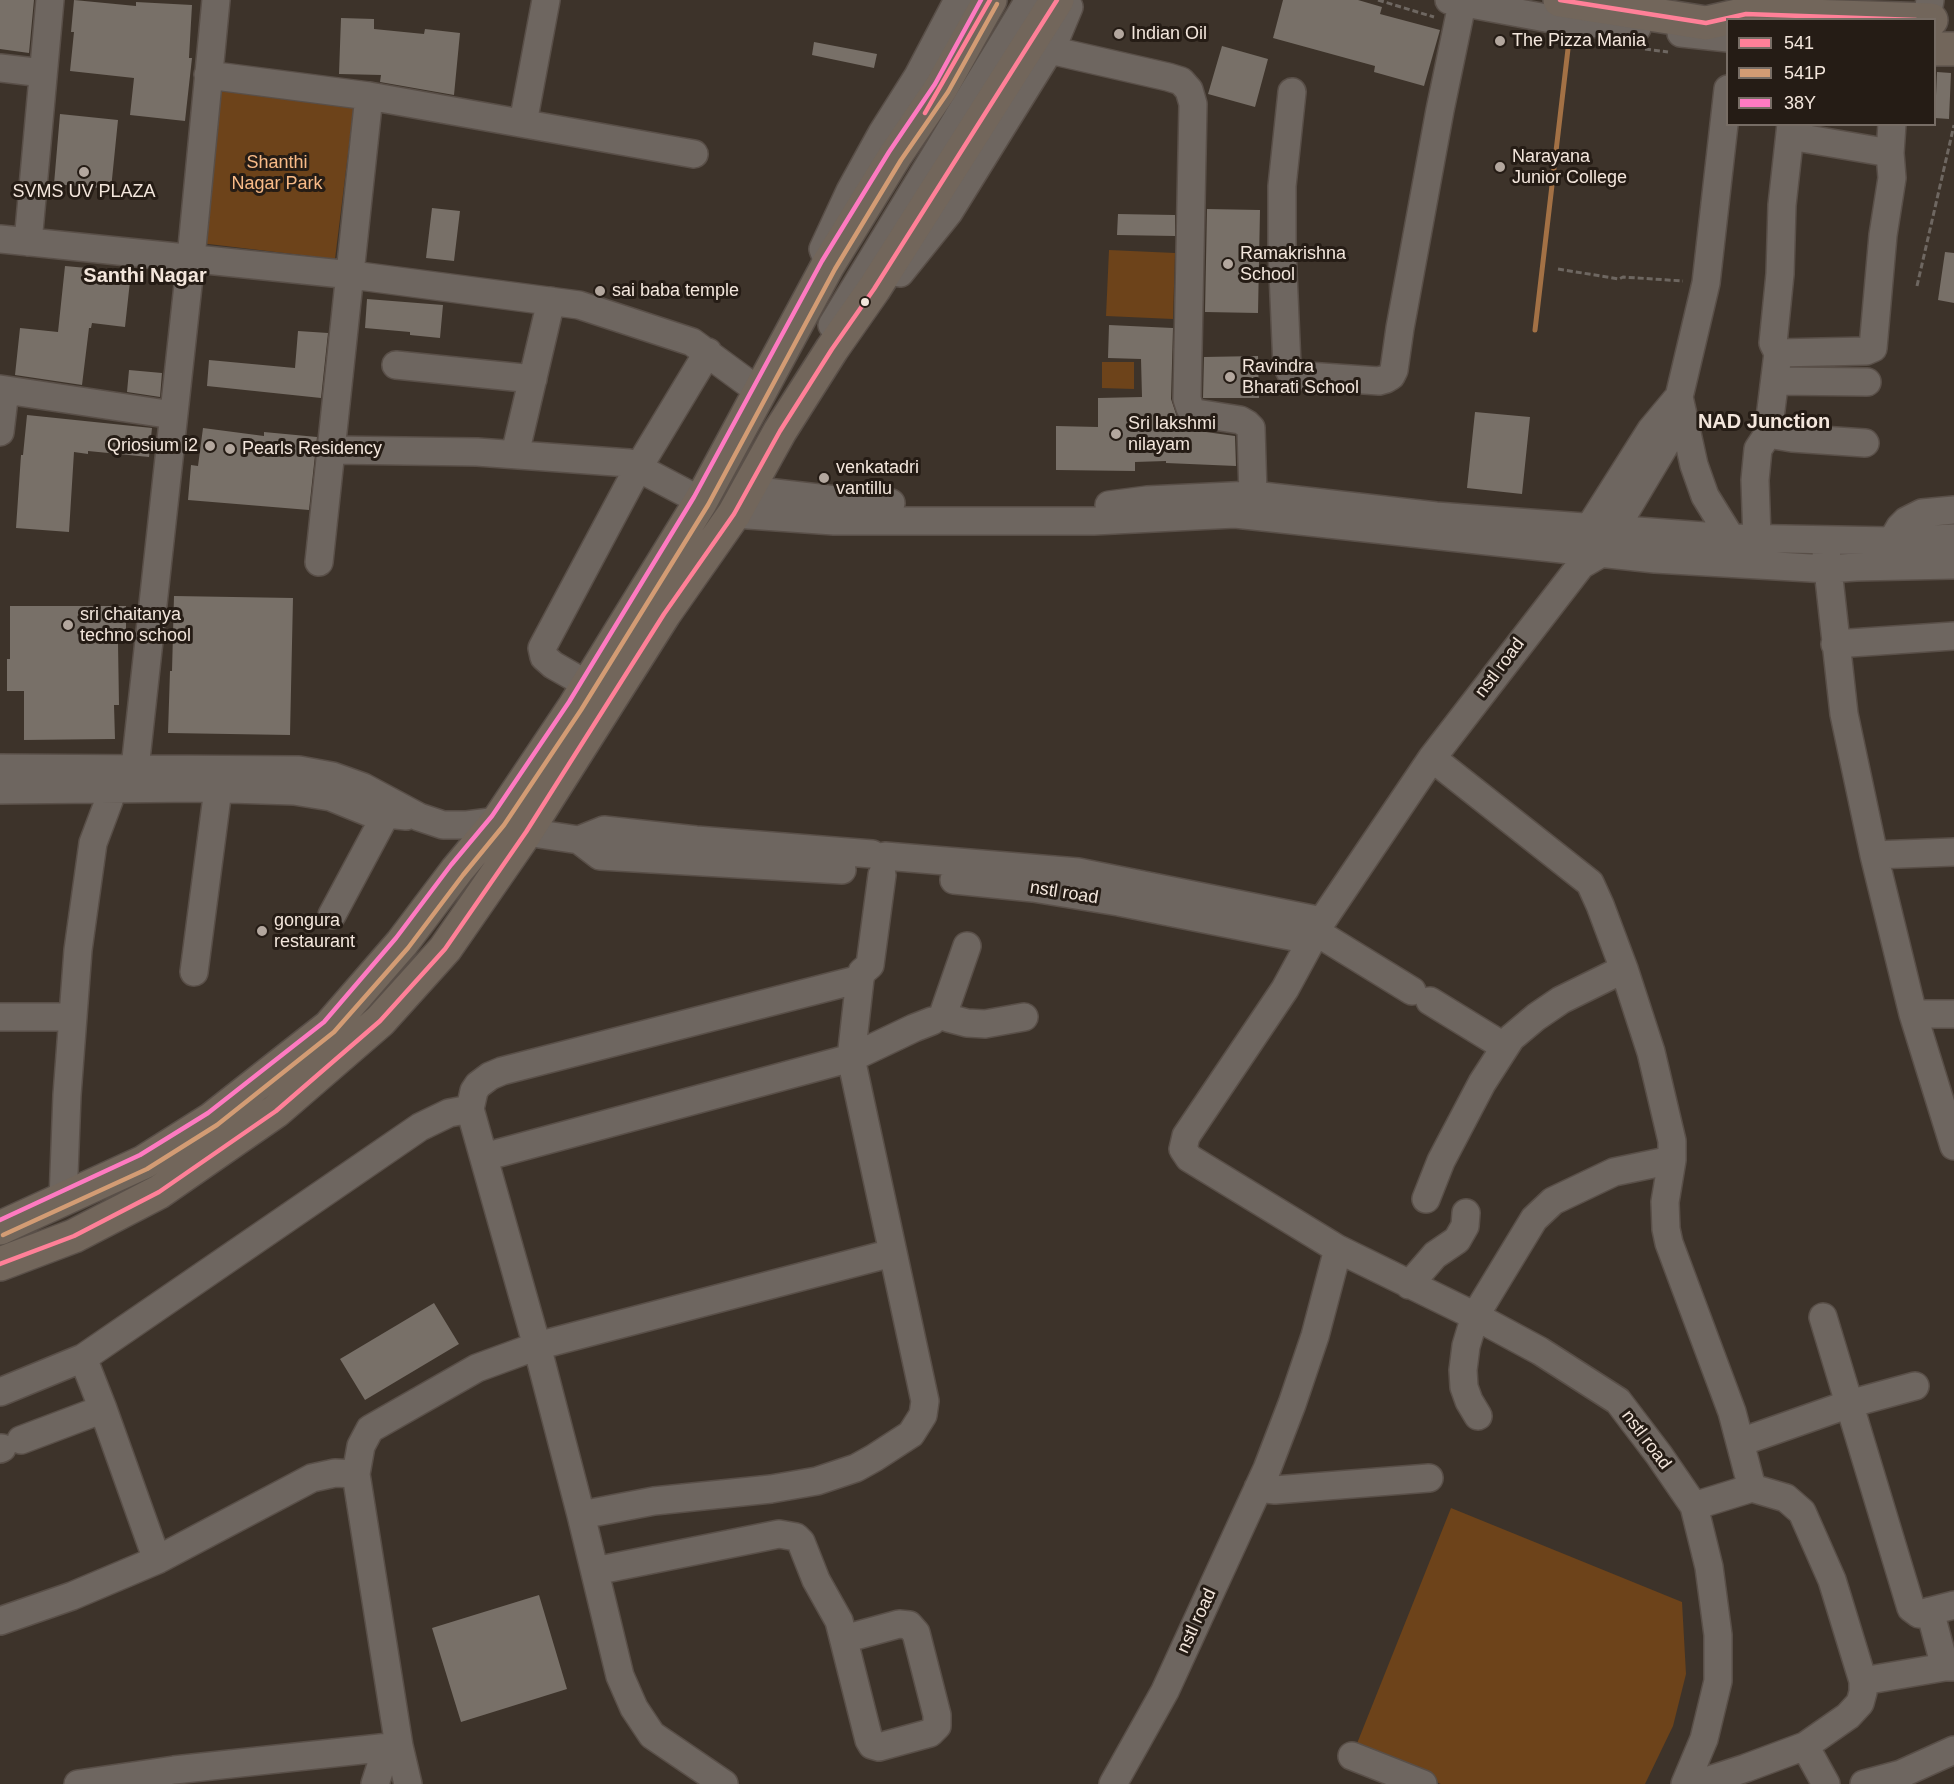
<!DOCTYPE html>
<html>
<head>
<meta charset="utf-8">
<style>
  body { margin:0 }
  #map { position:relative; width:1954px; height:1784px; overflow:hidden; background:#3d332a; font-family:Helvetica,sans-serif }
  canvas { display:block }
  .legend { position:absolute; left:1726px; top:18px; width:210px; height:108px; box-sizing:border-box; background:#251c15; border:2px solid #776d65; margin:0; padding:8px 10px; list-style:none; font-size:18px; color:#f3e6dc }
  .legend li { display:flex; align-items:center; gap:12px; height:30px }
  .legend b { width:30px; border:2px solid #776d65 }
</style>
</head>
<body>
<div id="map">
<canvas width="1954" height="1784"></canvas>
<ul class="legend">
<li><b style="height:8px;background:#ff8098"></b>541</li>
<li><b style="height:8px;background:#d39c74"></b>541P</li>
<li><b style="height:8px;background:#fe7ac1"></b>38Y</li>
</ul>
</div>
<script>
const ctx = document.querySelector('canvas').getContext('2d');
ctx.lineJoin = 'round';
function fillPath(path, color) { ctx.fillStyle = color; ctx.fill(path, 'evenodd'); }
const toPath = rows => new Path2D(rows.map(r => 'M' + r).join(''));
function stroke(path, color, width, dash) { ctx.strokeStyle = color; ctx.lineWidth = width; ctx.lineCap = dash ? 'butt' : 'round'; ctx.setLineDash(dash || []); ctx.stroke(path); }
function drawText(font, color, halo, rows, align = 'center') {
  ctx.font = font + ' Helvetica,sans-serif'; ctx.lineWidth = 6; ctx.setLineDash([]); ctx.textBaseline = 'middle'; ctx.strokeStyle = halo; ctx.fillStyle = color; for (const [text, x, y, turn = 0] of rows) {
    ctx.save(); ctx.translate(x, y); ctx.rotate((+turn || 0) * Math.PI / 180); ctx.textAlign = isNaN(turn) ? turn : align; if (halo) ctx.strokeText(text, 0, 0); ctx.fillText(text, 0, 0); ctx.restore();
  }
}
const green = toPath([
  [219,89,354,105,335,259,200,243],
  [1109,250,1175,253,1173,319,1106,316],
  [1102,362,1134,362,1134,389,1102,388],
  [1451,1508,1682,1602,1686,1674,1673,1726,1645,1784,1441,1784,1354,1751]
]);
const stream = toPath([
  [1535,330,1568,49]
]);
const building = toPath([
  [0,0,34,0,29,53,0,49],
  [74,0,136,6,136,2,192,5,189,58,192,58,185,121,130,115,134,78,70,71,74,32,71,32],
  [1283,0,1358,0,1382,7,1380,14,1440,30,1424,86,1374,72,1375,66,1273,38],
  [341,18,374,19,374,29,424,34,425,29,460,33,454,95,380,82,381,75,339,74],
  [814,42,877,54,874,68,812,55],
  [1222,46,1268,59,1255,107,1208,94],
  [1937,72,1951,73,1949,119,1935,118],
  [60,114,118,120,111,189,54,184],
  [432,208,460,211,454,261,426,258],
  [1207,209,1260,210,1258,313,1205,312],
  [1118,214,1175,215,1175,236,1117,235],
  [1945,252,1954,253,1954,303,1938,300],
  [65,266,131,272,125,327,92,323,91,328,89,328,82,385,15,375,20,328,58,332],
  [367,299,443,305,440,338,410,335,410,332,365,328],
  [1109,325,1173,328,1171,399,1177,417,1177,428,1235,436,1236,466,1166,463,1166,461,1135,462,1135,471,1056,470,1056,426,1098,427,1098,398,1142,397,1141,359,1108,358],
  [298,331,328,333,321,398,207,386,209,360,295,368],
  [1258,356,1259,398,1203,398,1204,357],
  [129,370,162,373,160,397,127,392],
  [1475,412,1530,417,1522,494,1467,488],
  [27,415,152,428,149,457,88,451,88,454,74,452,69,532,16,528,21,455,23,455],
  [203,428,264,436,264,432,317,437,309,510,188,500,191,465,198,466],
  [174,596,293,598,290,735,168,733,170,671,172,671],
  [10,606,126,606,126,643,118,643,119,705,114,705,115,739,24,740,24,691,7,691,7,659,10,659],
  [434,1303,459,1344,365,1400,340,1359],
  [539,1595,567,1689,461,1722,432,1628]
]);
const path = toPath([
  [1378,0,1434,17],
  [1645,49,1668,52],
  [1558,269,1619,279,1623,277,1683,281],
  [1917,286,1954,125]
]);
const minor = toPath([
  [1449,0,1546,18,1637,28],
  [1929,6,1930,0],
  [1681,33,1728,38],
  [1050,50,1168,77,1181,81,1189,90,1193,104,1187,399,1190,408,1196,413,1240,420,1247,424,1251,428,1253,495],
  [0,68,43,73],
  [208,75,369,96,694,154],
  [1728,89,1706,283,1679,397,1694,465,1705,496,1731,538],
  [1292,92,1282,186,1282,249,1287,366,1292,375,1379,381,1386,379,1391,376,1394,370,1400,328,1440,110,1462,4],
  [523,123,546,0],
  [1790,136,1890,153],
  [0,239,352,275,579,305,692,342,760,392],
  [28,242,50,0],
  [824,252,823,249,850,191,882,133,918,76,958,0],
  [900,273,949,212,1054,43,1069,7],
  [832,325,1029,0],
  [1778,353,1866,351,1873,348,1883,235,1892,178,1890,153,1892,124],
  [396,365,533,379],
  [1775,381,1867,382],
  [0,389,173,415],
  [0,432,5,390],
  [1768,434,1792,438,1865,443],
  [332,450,477,452,629,463,701,501],
  [515,454,551,301],
  [749,490,853,502,891,503],
  [1109,505,1147,500,1253,495,1436,516,1731,538,1892,541,1954,538],
  [734,514,834,521,1094,521,1235,514,1655,559,1828,569,1856,567,1954,565],
  [1757,538,1755,480,1758,449,1768,434,1778,353,1773,343,1780,274,1782,205,1791,124],
  [1582,539,1651,430,1676,400],
  [1892,541,1900,527,1906,521,1922,513,1954,510],
  [1826,551,1844,714,1874,855,1913,1014,1954,1146],
  [319,562,369,96],
  [1835,644,1954,636],
  [588,685,553,665,544,657,542,648,638,468,708,352],
  [1432,758,1590,883,1600,905,1624,969,1651,1052,1672,1141,1672,1160,1665,1202,1666,1229,1669,1243,1732,1412,1752,1488,1694,1506],
  [0,768,299,770,332,776,363,787,419,817,443,825,467,825,498,821],
  [0,790,198,788,294,791,331,797,368,812,406,816],
  [526,832,579,840,604,830,696,840,872,854],
  [579,840,600,856,842,870],
  [1874,855,1954,852],
  [885,856,1078,872,1322,921],
  [954,880,1033,888,1119,902,1310,940],
  [332,915,386,814],
  [1316,932,1412,991],
  [194,972,218,789],
  [1430,1001,1505,1047],
  [944,1012,967,946],
  [1913,1014,1954,1014],
  [0,1017,73,1017],
  [948,1018,967,1023,985,1024,1024,1017],
  [484,1157,851,1058,914,1028,932,1021],
  [1426,1199,1441,1161,1482,1083,1511,1038,1536,1017,1561,1000,1624,969],
  [63,1200,67,1095,78,950,93,843,113,790,135,768,191,258,216,0],
  [1338,1249,1189,1158,1183,1149,1186,1136,1285,989,1322,921,1432,758,1581,565,1600,554,1671,435,1679,397],
  [1409,1285,1435,1255,1457,1240,1465,1226,1466,1213],
  [1823,1317,1911,1608,1919,1614,1954,1605],
  [83,1358,103,1409,157,1560],
  [0,1392,83,1358,420,1127,449,1113,470,1109],
  [1478,1416,1469,1401,1464,1387,1463,1370,1466,1346,1475,1316,1534,1219,1553,1201,1614,1172,1672,1160],
  [21,1440,103,1409],
  [1741,1442,1849,1404,1915,1386],
  [0,1449,2,1448],
  [1258,1488,1275,1490,1429,1478],
  [581,1515,654,1501,771,1489,817,1481,856,1468,874,1458,911,1434,923,1415,925,1401,851,1058,860,979,862,972,870,965,882,875],
  [595,1571,779,1534,796,1537,801,1542,816,1580,839,1621,869,1740,872,1745,879,1747,930,1733,937,1726,937,1715,916,1633,909,1625,899,1624,844,1639],
  [1930,1611,1945,1667],
  [0,1621,72,1596,157,1560,312,1478,335,1473,356,1474],
  [1863,1681,1945,1667,1954,1667],
  [1805,1746,1826,1784],
  [1352,1756,1423,1784],
  [78,1784,174,1770,399,1746],
  [375,1784,387,1747],
  [408,1784,399,1746,356,1474,361,1446,370,1429,477,1368,537,1346,892,1253],
  [724,1784,652,1735,634,1708,620,1676,581,1515,537,1346,470,1109,474,1091,478,1085,490,1076,502,1071,860,979],
  [1113,1784,1165,1691,1267,1469,1292,1404,1315,1336,1338,1249,1475,1316,1540,1351,1618,1401,1659,1455,1694,1506,1709,1567,1718,1635,1718,1681,1704,1739,1685,1784],
  [1697,1784,1746,1768,1805,1746,1848,1716,1860,1703,1863,1692,1863,1681,1832,1580,1802,1512,1786,1498,1752,1488],
  [1864,1784,1901,1774,1954,1750]
]);
const major = toPath([
  [1560,0,1706,23,1746,14,1931,20],
  [1934,49,1954,49],
  [0,1228,144,1162,212,1119,329,1027,402,943,457,870,498,821,575,706,701,501,828,265,895,156,941,88,990,0],
  [0,1264,74,1236,159,1192,276,1111,380,1021,445,949,526,832,664,614,734,514,780,431,832,349,874,289,1057,0]
]);
const bus1 = toPath([
  [1560,0,1706,23,1746,14,1916,20],
  [925,113,990,0],
  [0,1264,74,1236,159,1192,276,1111,380,1021,445,949,526,832,664,614,734,514,780,431,832,349,874,289,1057,0]
]);
const bus2 = toPath([
  [3,1235,147,1169,217,1125,334,1032,408,948,463,875,504,825,581,710,708,505,835,269,901,160,948,92,997,4]
]);
const bus3 = toPath([
  [0,1220,140,1155,208,1113,324,1022,396,938,451,865,492,816,569,702,694,497,822,261,889,152,935,84,981,0]
]);
const markers = [
  [1119,34,6,"#b3a79e"],
  [1500,41,6,"#b3a79e"],
  [1500,167,6,"#b3a79e"],
  [84,172,6,"#b3a79e"],
  [1228,264,6,"#b3a79e"],
  [600,291,6,"#b3a79e"],
  [865,302,5,"#f3e6dc"],
  [1230,377,6,"#b3a79e"],
  [1116,434,6,"#b3a79e"],
  [210,446,6,"#b3a79e"],
  [230,449,6,"#b3a79e"],
  [824,478,6,"#b3a79e"],
  [68,625,6,"#b3a79e"],
  [262,931,6,"#b3a79e"]
];
const poiNames = [
  ["Indian Oil",1131,34],
  ["The Pizza Mania",1512,41],
  ["Narayana",1512,157],
  ["Junior College",1512,178],
  ["SVMS UV PLAZA",84,192,"center"],
  ["Ramakrishna",1240,254],
  ["School",1240,275],
  ["sai baba temple",612,291],
  ["Ravindra",1242,367],
  ["Bharati School",1242,388],
  ["Sri lakshmi",1128,424],
  ["nilayam",1128,445],
  ["Qriosium i2",198,446,"right"],
  ["Pearls Residency",242,449],
  ["venkatadri",836,468],
  ["vantillu",836,489],
  ["sri chaitanya",80,615],
  ["techno school",80,636],
  ["gongura",274,921],
  ["restaurant",274,942]
];
const parkNames = [
  ["Shanthi",277,163],
  ["Nagar Park",277,184]
];
const streetNames = [
  ["nstl road",1500,668,-53],
  ["nstl road",1064,893,9],
  ["nstl road",1646,1440,53],
  ["nstl road",1197,1621,-65]
];
const neighbourhoodNames = [
  ["Santhi Nagar",145,276],
  ["NAD Junction",1764,422]
];
fillPath(green, '#6d431a');
stroke(stream, '#a37145', 5);
fillPath(building, '#787068');
stroke(minor, '#594f48', 30);
stroke(major, '#594f48', 36);
stroke(path, '#6e6761', 3, [6, 3]);
stroke(minor, '#6e6660', 27);
stroke(major, '#72665b', 33);
stroke(bus1, '#ff8098', 4.5);
stroke(bus2, '#d39c74', 4.5);
stroke(bus3, '#fe7ac1', 4.5);
for (const [x, y, r, color] of markers) { const dot = new Path2D(); dot.arc(x, y, r, 0, 2 * Math.PI); ctx.fillStyle = color; ctx.fill(dot); stroke(dot, '#251c15', 2); }
drawText('18px', '#f3e6dc', '#251c15', poiNames, 'left');
drawText('18px', '#f8ba87', '#251c15', parkNames);
drawText('18px', '#f3e6dc', '#251c15', streetNames);
drawText('bold 20px', '#f3e6dc', '#251c15', neighbourhoodNames);
</script>
</body>
</html>
